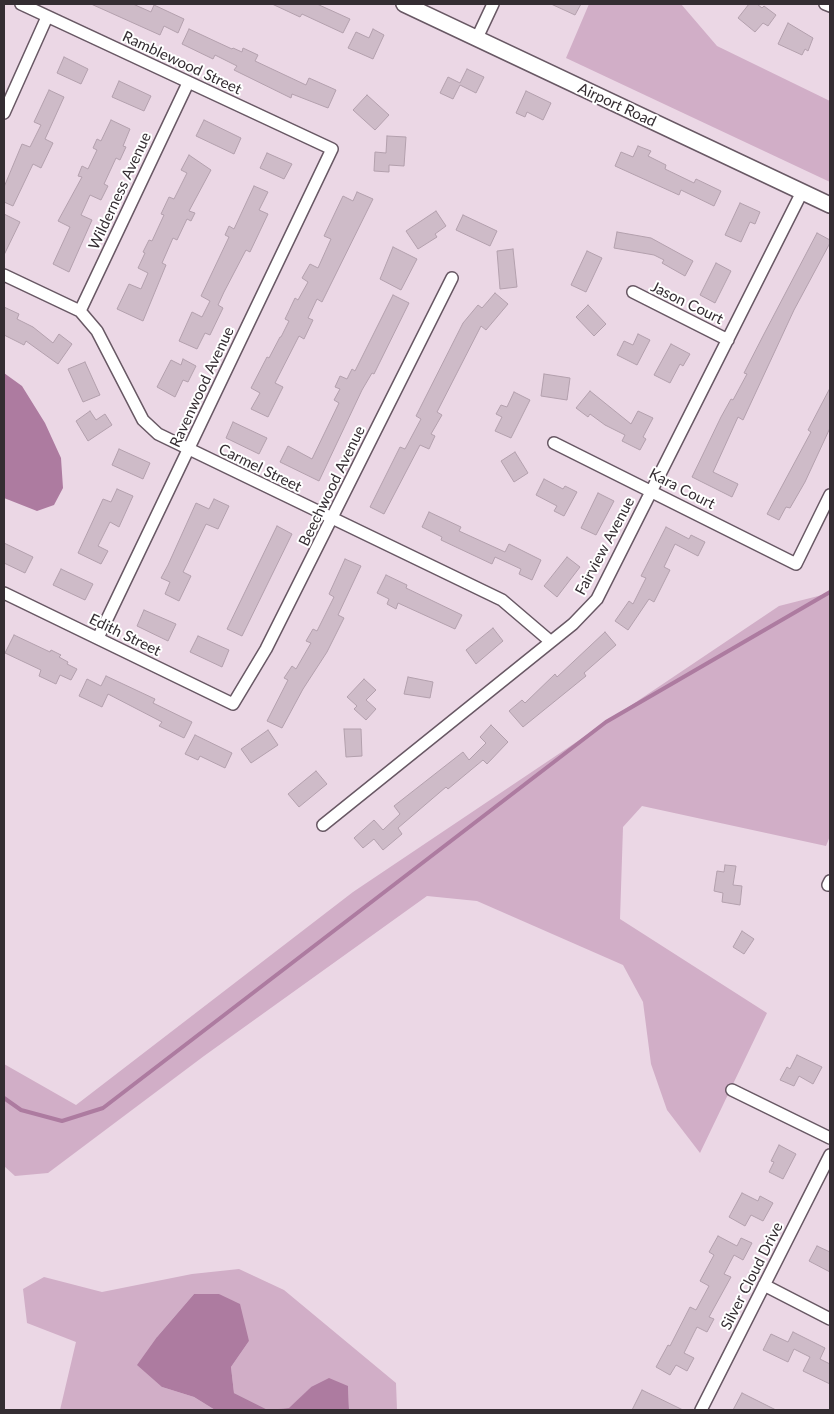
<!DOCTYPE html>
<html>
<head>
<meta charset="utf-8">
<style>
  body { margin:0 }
  #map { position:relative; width:834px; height:1414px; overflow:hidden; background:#ebd7e5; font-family:Lato,sans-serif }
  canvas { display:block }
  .frame { position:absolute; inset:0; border:5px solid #342d32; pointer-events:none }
</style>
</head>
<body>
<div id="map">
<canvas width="834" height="1414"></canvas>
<div class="frame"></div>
</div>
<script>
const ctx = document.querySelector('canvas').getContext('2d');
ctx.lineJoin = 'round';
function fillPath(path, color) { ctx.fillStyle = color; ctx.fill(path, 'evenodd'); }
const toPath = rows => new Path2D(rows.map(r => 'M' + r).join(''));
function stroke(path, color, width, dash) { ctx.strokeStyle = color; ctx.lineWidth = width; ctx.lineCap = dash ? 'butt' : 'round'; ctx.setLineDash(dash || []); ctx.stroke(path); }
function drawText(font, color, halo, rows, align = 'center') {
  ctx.font = font + ' Lato,sans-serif'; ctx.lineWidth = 4; ctx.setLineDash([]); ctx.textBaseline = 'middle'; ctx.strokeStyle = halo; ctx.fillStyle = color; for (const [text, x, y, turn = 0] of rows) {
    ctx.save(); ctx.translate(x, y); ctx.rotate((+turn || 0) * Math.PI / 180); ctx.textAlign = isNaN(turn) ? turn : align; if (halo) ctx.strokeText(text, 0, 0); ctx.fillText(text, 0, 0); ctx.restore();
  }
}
const green = toPath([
  [589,4,681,4,717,46,830,101,830,182,566,58],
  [830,593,830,836,826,846,642,806,623,827,620,919,767,1013,700,1153,667,1110,651,1064,643,1002,623,965,477,901,427,896,204,1056,48,1173,15,1176,4,1166,4,1064,76,1105,353,892,779,606],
  [239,1269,284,1290,396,1383,397,1410,349,1410,348,1386,311,1387,290,1408,268,1410,234,1393,231,1367,249,1341,219,1294,194,1294,157,1337,162,1387,194,1397,215,1410,60,1410,76,1342,27,1323,23,1289,44,1277,102,1292,192,1274]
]);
const water = toPath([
  [4,373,22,386,45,423,61,458,63,488,54,505,37,511,4,498],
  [194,1294,219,1294,240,1304,249,1341,231,1367,234,1393,268,1410,289,1408,311,1387,329,1378,348,1386,349,1410,215,1410,194,1397,162,1387,137,1365,157,1337]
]);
const stream = toPath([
  [4,1098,21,1110,62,1121,103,1108,606,722,830,592]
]);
const building = toPath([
  [91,4,133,4,151,12,154,5,184,19,178,33,164,26,160,35,91,4],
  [272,4,317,4,350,19,343,33,302,14,300,17,272,4],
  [551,4,581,4,575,15,551,4],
  [749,4,757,4,762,8,764,6,776,15,768,26,763,23,755,32,738,18,749,4],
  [788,23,813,38,808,51,805,49,802,55,778,44,788,23],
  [189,29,232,49,233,48,242,52,243,48,258,55,255,61,306,85,309,78,336,90,328,108,292,94,291,98,234,70,237,66,215,55,213,59,182,44,189,29],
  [373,29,384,35,373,59,348,48,356,32,369,38,373,29],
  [64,57,88,69,81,84,57,73,64,57],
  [467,69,484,77,476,93,460,85,453,99,440,93,448,77,460,83,467,69],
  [119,81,151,96,144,111,112,97,119,81],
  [49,90,64,97,45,139,53,143,41,168,33,164,13,206,4,202,4,187,22,144,30,147,41,125,34,122,49,90],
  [526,91,551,103,543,120,527,112,525,117,516,113,526,91],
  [367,95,389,115,375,130,353,110,367,95],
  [111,120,130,129,123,146,126,147,120,160,116,158,104,184,108,186,101,200,90,195,81,215,92,220,69,272,53,264,70,227,58,221,82,177,78,176,82,166,88,169,97,150,93,148,97,139,101,141,111,120],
  [204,120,241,138,234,154,196,136,204,120],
  [387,136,406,137,404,166,389,165,389,172,374,171,375,152,386,153,387,136],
  [638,146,651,151,648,156,666,165,665,169,694,183,696,179,721,191,714,206,681,190,679,195,615,166,621,152,633,157,638,146],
  [267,153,292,164,284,179,260,168,267,153],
  [189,155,211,170,189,211,195,213,191,221,187,219,177,240,173,238,162,263,166,265,143,321,117,309,129,284,141,289,148,273,138,268,145,253,143,252,149,240,152,241,164,215,161,214,169,197,174,199,187,173,181,170,189,155],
  [254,186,268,192,259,210,268,214,250,252,246,250,224,292,218,305,223,308,210,335,205,333,197,349,179,341,192,312,202,317,210,301,201,296,229,237,225,235,229,226,234,229,254,186],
  [357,192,373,199,322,302,317,299,308,318,313,320,304,339,299,336,275,383,283,387,268,417,251,409,260,393,251,388,267,357,269,358,280,337,281,337,289,321,285,319,295,298,298,300,308,282,302,278,310,264,318,268,331,239,324,236,343,196,353,201,357,192],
  [740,203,760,212,755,224,750,222,741,242,725,235,740,203],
  [436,211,446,226,435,234,437,237,418,249,406,231,436,211],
  [4,214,20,222,4,255,4,214],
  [463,215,497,231,490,246,456,230,463,215],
  [617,232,651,238,693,261,685,276,662,263,664,260,654,255,614,248,617,232],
  [817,233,830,240,830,243,794,310,743,420,738,417,713,472,738,484,732,497,692,477,721,417,731,399,733,400,747,374,744,373,764,334,817,233],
  [393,247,417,259,401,290,380,279,393,247],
  [513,249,517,287,500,289,497,251,513,249],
  [587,251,602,258,586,292,571,285,587,251],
  [716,263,731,271,715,303,700,295,716,263],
  [495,293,508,304,486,330,481,326,437,412,442,415,431,434,435,436,429,449,420,445,384,514,370,507,400,447,405,449,421,419,416,416,463,323,478,305,482,308,495,293],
  [393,295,409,303,374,374,372,373,362,390,319,481,280,462,288,446,312,459,339,403,334,400,340,389,335,387,340,376,347,379,352,369,355,371,393,295],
  [588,305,606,324,594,336,576,317,588,305],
  [4,307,19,314,17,319,33,327,53,343,59,334,72,344,58,364,26,341,24,345,4,335,4,307],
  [638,334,650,340,637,365,617,355,624,341,633,345,638,334],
  [671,344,690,354,683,366,680,364,670,383,654,375,671,344],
  [183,359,196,366,188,382,183,380,175,397,157,387,171,360,181,365,183,359],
  [85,362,100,395,83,402,68,369,85,362],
  [544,374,570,378,567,400,541,396,544,374],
  [830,388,830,428,805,482,790,508,786,507,779,520,767,514,811,432,808,430,830,388],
  [590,391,631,424,638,411,653,418,643,437,646,439,640,450,622,441,625,435,605,425,590,414,588,417,576,408,590,391],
  [514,392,530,400,511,438,495,431,502,417,496,414,501,405,507,407,514,392],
  [90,411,96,420,105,414,112,425,88,441,76,421,90,411],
  [233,422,267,438,259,454,226,438,233,422],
  [119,449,150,463,143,479,112,465,119,449],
  [515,452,528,473,514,482,501,461,515,452],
  [544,479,563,489,565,486,577,492,564,516,554,511,557,506,536,495,544,479],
  [117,489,133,496,119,527,110,522,98,546,108,551,101,564,78,553,103,499,111,502,117,489],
  [598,493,614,501,596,535,581,528,598,493],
  [214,499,229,506,218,529,206,524,183,572,191,576,179,601,165,594,170,582,161,578,168,565,196,503,209,509,214,499],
  [429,512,461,527,459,531,505,552,509,544,541,560,532,580,519,574,521,569,495,557,492,564,441,540,442,537,422,527,429,512],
  [277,526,292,534,242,636,227,629,277,526],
  [666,527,689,539,691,535,705,542,698,556,675,544,664,567,670,570,654,602,649,599,628,630,615,621,629,601,633,604,646,578,641,576,666,527],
  [4,543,33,557,25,573,4,563,4,543],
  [567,557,580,567,557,597,544,586,567,557],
  [345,559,361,566,338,615,344,618,327,652,303,689,282,728,267,721,288,680,284,678,292,666,296,669,311,643,306,641,313,629,317,631,334,597,329,594,345,559],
  [61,569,93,584,85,600,53,585,61,569],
  [386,575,407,585,406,588,462,615,455,629,398,603,396,609,387,604,389,599,377,593,386,575],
  [144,610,176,624,168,641,137,626,144,610],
  [493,628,503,641,476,664,466,650,493,628],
  [605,632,616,645,584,673,586,676,523,727,509,711,522,700,525,703,555,674,557,677,605,632],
  [14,635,50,652,51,650,61,655,59,657,68,662,67,664,77,669,71,680,60,675,56,684,39,676,41,670,5,653,14,635],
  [198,636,229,650,222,667,190,652,198,636],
  [106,676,155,699,153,703,192,722,184,738,159,726,162,722,108,694,102,707,79,696,87,679,101,686,106,676],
  [408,677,433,682,430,698,404,694,408,677],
  [364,679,376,690,366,700,376,709,366,720,354,709,357,706,347,697,364,679],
  [491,725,508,742,487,764,483,760,448,789,446,787,398,828,402,834,383,850,374,839,363,848,354,838,374,820,383,830,400,814,394,806,463,752,469,760,486,743,480,737,491,725],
  [344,729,361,729,362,756,346,757,344,729],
  [268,730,278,745,251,763,241,749,268,730],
  [195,735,232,753,225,768,200,756,198,760,185,754,195,735],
  [316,771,327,784,299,807,288,794,316,771],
  [725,865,736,866,733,885,742,886,740,905,722,902,723,893,714,891,717,871,724,872,725,865],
  [742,931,754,939,744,954,733,947,742,931],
  [797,1055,822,1067,813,1084,799,1076,794,1086,780,1080,787,1067,790,1069,797,1055],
  [779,1145,796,1154,783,1179,769,1172,774,1162,771,1161,779,1145],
  [742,1193,758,1201,760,1196,773,1203,763,1221,751,1215,745,1226,729,1217,742,1193],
  [718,1236,737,1246,741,1238,752,1243,743,1260,734,1255,724,1274,731,1277,709,1317,714,1319,707,1332,697,1327,684,1353,694,1358,687,1371,676,1365,670,1375,656,1367,668,1345,670,1346,690,1307,696,1310,709,1286,700,1281,714,1255,709,1252,718,1236],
  [817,1246,830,1252,830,1272,809,1261,817,1246],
  [793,1332,825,1348,820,1359,830,1364,830,1384,803,1371,810,1357,794,1349,788,1362,763,1350,771,1334,788,1342,793,1332],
  [642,1390,683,1410,632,1410,642,1390],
  [742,1393,776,1410,733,1410,742,1393]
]);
const minor = toPath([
  [21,4,332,149,98,638],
  [825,4,830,6],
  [477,38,493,4],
  [4,113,47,17],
  [4,275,80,311,97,331,143,420,158,434,502,600,550,641],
  [633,292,728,340],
  [80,311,188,83],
  [554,443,796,564,830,495],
  [4,593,233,704,266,649,452,278],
  [323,825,573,624,597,599,802,192],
  [828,885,830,881],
  [732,1090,830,1138],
  [764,1285,830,1319],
  [701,1410,830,1155]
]);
const major = toPath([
  [404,4,830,205]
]);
const streetNames = [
  ["Ramblewood Street",182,63,25],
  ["Airport Road",617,105,25],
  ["Wilderness Avenue",120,191,-65],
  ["Jason Court",687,303,26],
  ["Ravenwood Avenue",202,387,-65],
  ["Carmel Street",260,468,26],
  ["Beechwood Avenue",332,486,-64],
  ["Kara Court",682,489,27],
  ["Fairview Avenue",605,546,-62],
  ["Edith Street",125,635,26],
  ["Silver Cloud Drive",752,1276,-63]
];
fillPath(green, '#d1aec7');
fillPath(water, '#ad7ba0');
stroke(stream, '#ad7ba0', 4);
fillPath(building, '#cebbc8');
stroke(building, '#b3a0ad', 1);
stroke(minor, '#685864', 14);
stroke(major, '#685864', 18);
stroke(minor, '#fff', 11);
stroke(major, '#fff', 15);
drawText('15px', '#342d32', '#fff', streetNames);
</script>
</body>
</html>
